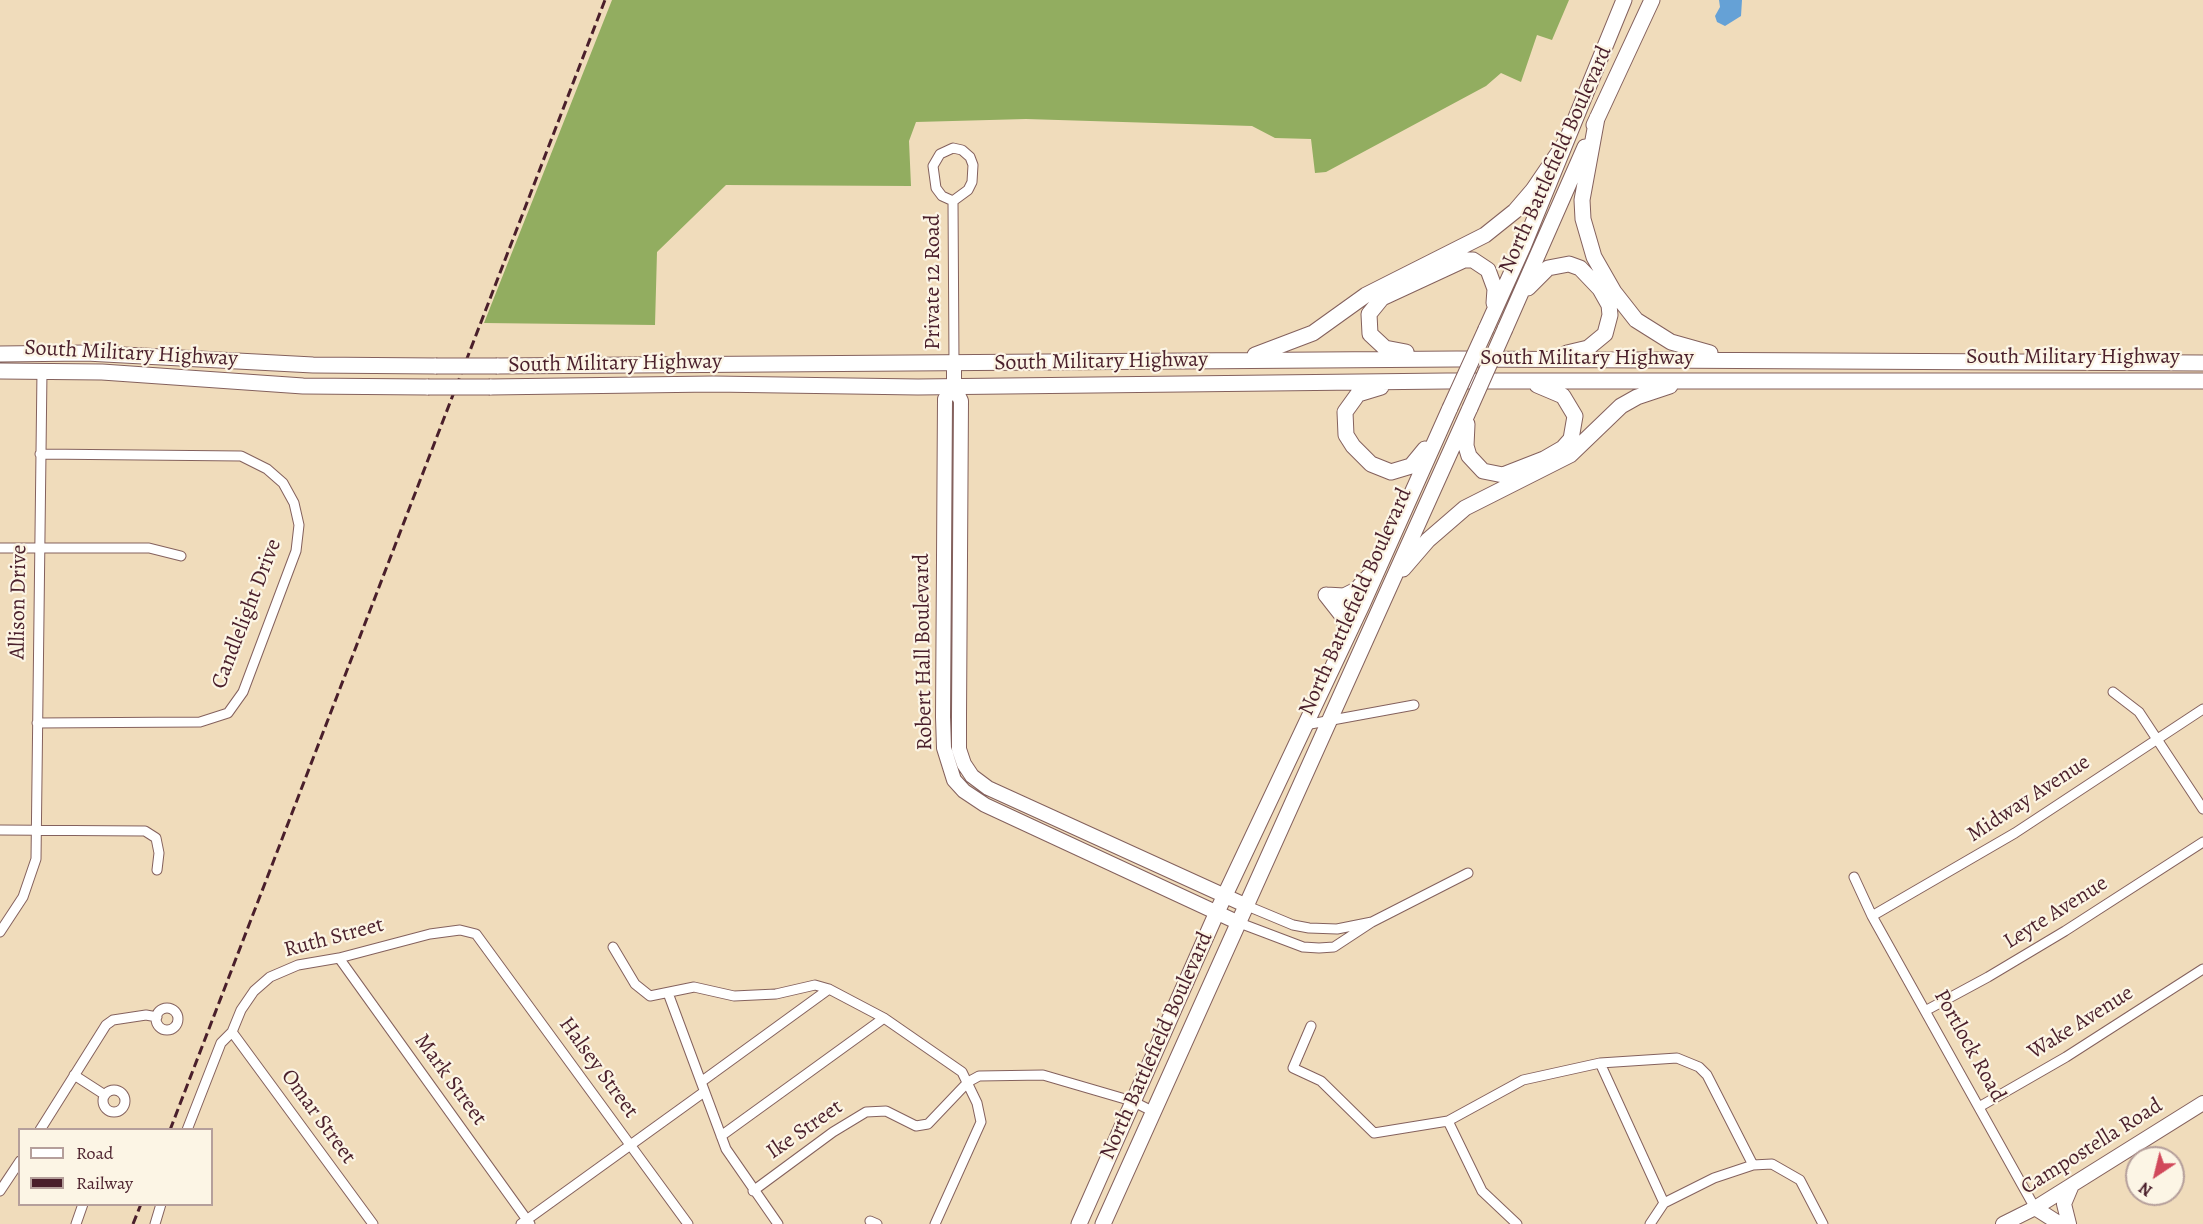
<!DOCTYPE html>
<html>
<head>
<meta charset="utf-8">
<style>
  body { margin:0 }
  #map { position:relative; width:2203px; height:1224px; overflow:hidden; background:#f0dcbb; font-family:Alegreya,serif }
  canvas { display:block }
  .legend { position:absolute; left:18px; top:1128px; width:195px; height:78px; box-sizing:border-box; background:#fcf5e5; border:2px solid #b59f9b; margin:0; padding:8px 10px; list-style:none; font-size:18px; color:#4a1f2b }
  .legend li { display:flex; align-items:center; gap:12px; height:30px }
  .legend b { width:30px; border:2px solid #b59f9b }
  .north { position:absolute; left:2125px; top:1146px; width:60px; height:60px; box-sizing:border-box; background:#fcf5e5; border:2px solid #b59f9b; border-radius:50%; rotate:215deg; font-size:16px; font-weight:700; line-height:24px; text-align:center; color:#4a1f2b }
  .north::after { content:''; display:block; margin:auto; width:21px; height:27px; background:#d1495b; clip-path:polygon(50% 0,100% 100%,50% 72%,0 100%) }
</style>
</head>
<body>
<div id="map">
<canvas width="2203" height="1224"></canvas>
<ul class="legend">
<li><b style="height:8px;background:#fff"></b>Road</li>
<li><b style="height:8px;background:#4a1f2b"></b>Railway</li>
</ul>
<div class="north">N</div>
</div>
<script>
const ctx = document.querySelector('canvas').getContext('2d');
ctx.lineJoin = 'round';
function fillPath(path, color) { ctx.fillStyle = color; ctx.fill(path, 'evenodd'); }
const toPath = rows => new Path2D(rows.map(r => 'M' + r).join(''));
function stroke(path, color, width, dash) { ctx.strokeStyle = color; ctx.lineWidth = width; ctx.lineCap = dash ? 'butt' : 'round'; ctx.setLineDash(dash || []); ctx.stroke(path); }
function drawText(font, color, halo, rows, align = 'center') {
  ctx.font = font + ' Alegreya,serif'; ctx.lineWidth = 4.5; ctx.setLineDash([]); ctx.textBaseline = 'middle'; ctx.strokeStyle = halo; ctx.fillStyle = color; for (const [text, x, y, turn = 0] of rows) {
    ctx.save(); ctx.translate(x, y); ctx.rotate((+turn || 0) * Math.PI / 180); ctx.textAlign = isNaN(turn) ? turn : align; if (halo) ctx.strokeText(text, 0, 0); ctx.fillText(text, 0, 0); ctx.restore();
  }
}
const forest = toPath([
  [612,0,1569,0,1552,40,1537,35,1521,82,1501,73,1486,86,1326,172,1315,173,1311,139,1275,138,1252,126,1026,119,916,122,909,141,911,186,726,185,657,252,655,325,484,323]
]);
const water = toPath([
  [1719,0,1742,0,1741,16,1725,26,1717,22,1715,16,1720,7]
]);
const street = toPath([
  [953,201,942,196,936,188,933,166,940,154,953,148,962,150,970,157,973,165,972,182,968,190,953,201,954,363],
  [0,548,149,548,181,556],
  [2113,692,2139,712,2203,809],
  [37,723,200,722,228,713,243,692,296,551,299,525,294,503,283,483,267,469,241,456,40,454],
  [1305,725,1414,705],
  [0,830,145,831,156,838,159,853,157,870],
  [1854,877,1872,916,2035,1208],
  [1872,916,2015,833,2203,709],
  [1237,922,1303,947,1319,948,1334,947,1372,922,1337,929,1309,928,1293,925,1245,905],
  [1372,922,1468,873],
  [0,932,23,897,36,859,42,371],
  [613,947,635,984,650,996,694,987,734,996,776,994,815,985,829,989,884,1018,962,1072,977,1103,981,1122,935,1224],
  [339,958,530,1224],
  [668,993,726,1149,778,1224],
  '156 1019a11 11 0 1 1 22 0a11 11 0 1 1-22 0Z',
  [1925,1011,1988,977,2065,931,2203,842],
  [1311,1026,1293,1068,1321,1081,1374,1133,1448,1121,1523,1080,1600,1063,1677,1058,1699,1067,1707,1075,1753,1165],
  [232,1032,373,1224],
  [1600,1063,1664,1203],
  [74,1075,105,1095],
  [701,1082,829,989],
  '103 1101a11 11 0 1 1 22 0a11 11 0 1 1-22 0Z',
  [1979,1107,2066,1057,2203,969],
  [1448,1121,1482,1191,1517,1224],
  [40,1130,106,1025,113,1020,146,1015,157,1017],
  [187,1130,221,1043,232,1032,241,1010,254,991,270,977,298,965,339,958,430,934,460,930,476,934,688,1224],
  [721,1136,884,1018],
  [0,1191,20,1161],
  [753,1191,833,1132,866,1112,886,1111,916,1126,928,1124,968,1082,979,1076,1043,1075,1132,1101,1152,1111],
  [870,1221,877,1224],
  [76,1224,83,1204],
  [155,1224,161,1204],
  [521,1224,704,1092],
  [1650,1224,1664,1203,1714,1178,1753,1165,1772,1164,1800,1180,1823,1224]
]);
const secondary = toPath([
  [954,363,954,386,961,401,959,715,959,749,964,764,972,776,988,788,1245,905],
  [954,386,945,399,943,717,944,748,954,780,964,791,985,805,1237,922],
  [2035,1208,2060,1224],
  [2003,1224,2035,1208,2203,1103],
  [2069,1224,2064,1204,2072,1185]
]);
const primary = toPath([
  [1597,118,1582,200,1583,219,1594,257,1614,292,1636,320,1671,342,1710,353],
  [1594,125,1652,0],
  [1528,288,1548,268,1569,264,1580,268,1600,289,1609,305,1610,315,1605,334,1588,348,1567,353],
  [1486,329,1523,247,1624,0],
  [1505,329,1585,147],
  [1406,352,1385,348,1370,334,1369,314,1382,298,1464,260,1473,260,1488,270,1495,289,1494,303],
  [0,354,86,353,313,365,436,366],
  [1255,355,1313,333,1366,295,1485,235,1515,211,1533,190,1565,143],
  [497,366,1457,359,2203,363],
  [0,371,102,372,303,386,428,387],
  [490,387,713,384,918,387,1447,381,2203,381],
  [1381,387,1358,394,1345,412,1346,435,1353,446,1371,464,1391,472,1411,466,1425,449],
  [1467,424,1466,446,1469,456,1483,471,1503,475,1544,459,1563,448,1571,439,1575,416,1563,396,1537,385],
  [1403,569,1428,540,1465,508,1570,455,1621,406,1637,397,1670,386],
  [1326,595,1344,596,1356,590,1369,576],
  [1326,595,1344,618,1347,636],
  [1079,1224,1217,912,1362,605,1450,408],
  [1103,1224,1470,408]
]);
const rail = toPath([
  [170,1130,605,0],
  [133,1224,141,1204]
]);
const primaryBridge = toPath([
  [436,366,497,366],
  [428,387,490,387],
  [1450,408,1486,329],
  [1470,408,1505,329]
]);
const streetNames = [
  ["North Battlefield Boulevard",1556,160,-66],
  ["Private 12 Road",934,282,-90],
  ["South Military Highway",131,354,3],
  ["South Military Highway",2073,358],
  ["South Military Highway",1587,359],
  ["South Military Highway",1101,362,-1],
  ["South Military Highway",615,364,-1],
  ["Allison Drive",19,602,-89],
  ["North Battlefield Boulevard",1356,602,-66],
  ["Candlelight Drive",247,614,-69],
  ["Robert Hall Boulevard",924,652,-91],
  ["Midway Avenue",2029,799,-33],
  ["Leyte Avenue",2056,913,-32],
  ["Ruth Street",334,938,-15],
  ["Wake Avenue",2081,1023,-32],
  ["North Battlefield Boulevard",1157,1046,-66],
  ["Portlock Road",1969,1046,61],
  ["Halsey Street",598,1068,54],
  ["Mark Street",450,1080,54],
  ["Omar Street",318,1117,54],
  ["Ike Street",805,1130,-35],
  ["Campostella Road",2092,1147,-32]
];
fillPath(forest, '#92ad60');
fillPath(water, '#65a1d6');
stroke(street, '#84615d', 11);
stroke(secondary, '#84615d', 16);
stroke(primary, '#84615d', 17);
stroke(street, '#fff', 9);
stroke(secondary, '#fff', 14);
stroke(primary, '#fff', 15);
stroke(rail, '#4a1f2b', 3, [9, 4.5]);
stroke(primaryBridge, '#84615d', 17, []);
stroke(primaryBridge, '#fff', 15);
drawText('22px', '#4a1f2b', '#fcf5e5', streetNames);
</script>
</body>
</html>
